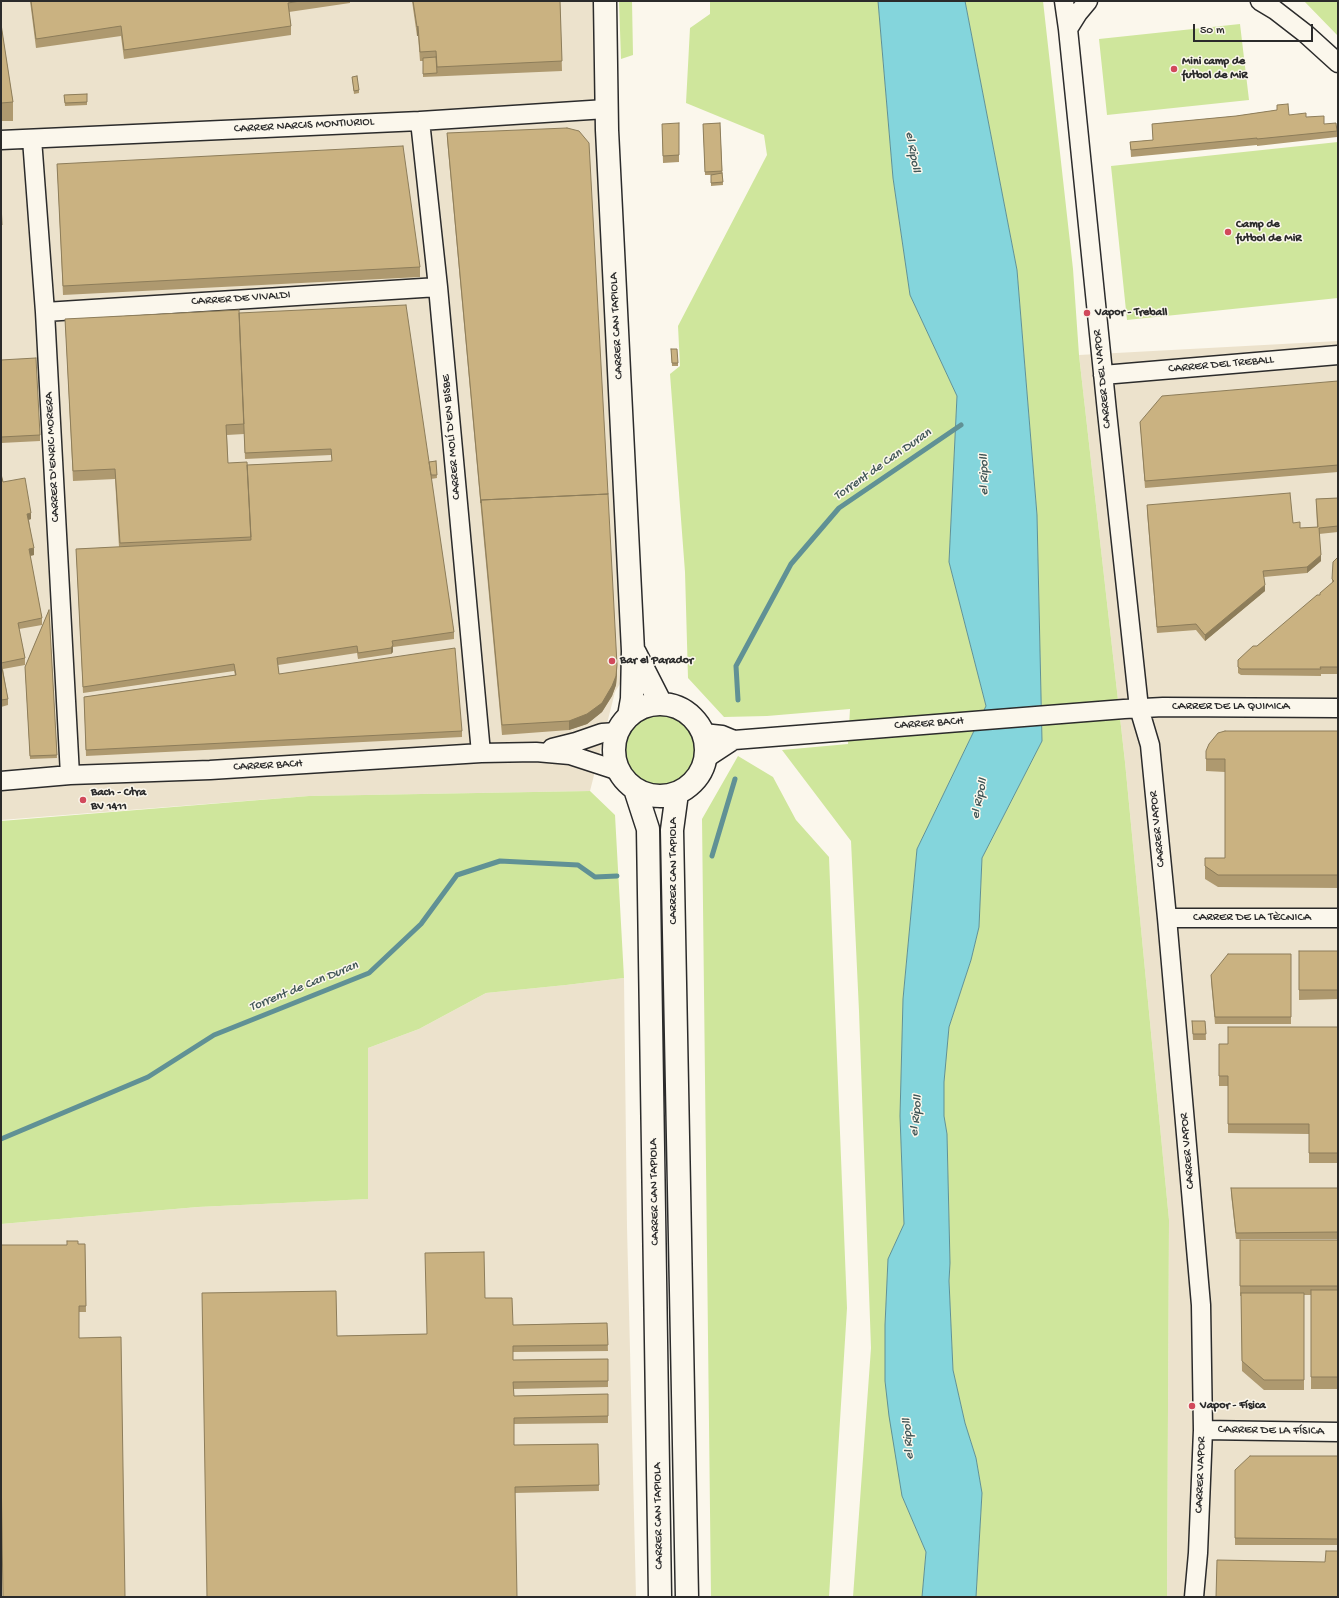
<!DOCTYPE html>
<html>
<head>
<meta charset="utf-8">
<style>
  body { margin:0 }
  #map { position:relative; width:1339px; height:1598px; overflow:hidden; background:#fbf7ec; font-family:"Gochi Hand",sans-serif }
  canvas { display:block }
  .frame { position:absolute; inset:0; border:2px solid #2b2b2b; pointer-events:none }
  .scale { position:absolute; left:1193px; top:24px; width:120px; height:18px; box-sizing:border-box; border:2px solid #2b2b2b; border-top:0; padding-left:5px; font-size:12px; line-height:14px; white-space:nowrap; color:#2b2b2b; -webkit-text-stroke:3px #fbf7ec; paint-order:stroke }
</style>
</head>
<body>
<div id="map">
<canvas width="1339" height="1598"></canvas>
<div class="frame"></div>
<div class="scale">50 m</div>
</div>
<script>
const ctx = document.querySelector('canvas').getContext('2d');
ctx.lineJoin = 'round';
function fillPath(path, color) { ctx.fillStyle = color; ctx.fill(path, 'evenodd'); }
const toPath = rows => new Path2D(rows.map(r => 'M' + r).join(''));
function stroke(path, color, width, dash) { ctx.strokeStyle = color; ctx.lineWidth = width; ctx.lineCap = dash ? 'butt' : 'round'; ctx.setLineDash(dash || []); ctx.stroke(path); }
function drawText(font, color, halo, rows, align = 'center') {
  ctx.font = font + ' "Gochi Hand",sans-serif'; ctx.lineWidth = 3; ctx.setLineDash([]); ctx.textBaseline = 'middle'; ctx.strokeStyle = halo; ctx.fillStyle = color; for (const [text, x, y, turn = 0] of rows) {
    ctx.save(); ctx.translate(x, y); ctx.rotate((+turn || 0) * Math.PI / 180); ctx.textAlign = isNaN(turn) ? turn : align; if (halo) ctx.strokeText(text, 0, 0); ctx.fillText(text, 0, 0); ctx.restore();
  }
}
const built = toPath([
  [1,1,596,1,626,674,615,692,590,791,309,796,1,820],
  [1338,341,1338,1597,1167,1597,1169,1220,1125,762,1079,355],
  [624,978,627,1227,636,1597,1,1597,1,1224,198,1207,367,1199,368,1048,419,1029,486,993,566,985]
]);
const green = toPath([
  [619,1,632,1,633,55,621,59],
  [710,1,878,1,893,178,910,295,957,396,949,562,986,706,917,849,903,999,900,1116,904,1224,888,1260,885,1325,885,1381,902,1496,926,1552,922,1597,853,1597,871,1348,859,1011,851,841,782,750,848,744,850,709,767,716,724,717,688,678,685,572,670,374,680,366,678,326,767,155,764,135,686,103,690,28,710,14],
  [965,1,1043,1,1073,269,1079,355,1125,762,1169,1220,1167,1597,976,1597,982,1493,976,1458,965,1423,953,1370,949,1281,950,1263,947,1134,944,1116,943,1100,945,1064,949,1027,971,960,979,927,982,858,1042,741,1037,515,1017,270],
  [1304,1,1338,1,1338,36],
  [1240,24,1249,100,1107,115,1099,39],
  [1338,142,1338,298,1127,320,1111,166],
  '622 750a38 38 0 1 1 76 0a38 38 0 1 1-76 0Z',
  [738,756,773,777,796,820,829,857,847,1308,829,1597,711,1597,702,819],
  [590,791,615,815,624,978,566,985,486,993,419,1029,368,1048,368,1199,198,1207,1,1224,1,821,309,796]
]);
const water = toPath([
  [878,1,965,1,1017,270,1037,515,1042,741,982,858,979,927,971,960,949,1027,944,1082,944,1116,947,1134,950,1263,949,1281,953,1370,965,1423,976,1458,982,1493,976,1597,922,1597,926,1552,902,1496,889,1416,885,1381,885,1325,888,1259,904,1224,900,1116,903,999,917,849,986,706,949,562,957,396,910,295,893,178,878,1]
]);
const stream = toPath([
  [738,700,736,666,791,564,839,508,961,425],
  [712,856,735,779],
  [1,1139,148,1077,214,1035,369,973,421,924,457,875,500,861,578,865,595,877,617,876]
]);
const minor = toPath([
  [1064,1,1068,29,1107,412,1139,708,1150,745,1167,918,1201,1305,1203,1430,1198,1553,1194,1597],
  [1260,1,1275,10,1306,34,1338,63],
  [1068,29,1078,13,1088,1],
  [420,121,438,287,481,753],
  [32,139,45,312,70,775],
  [1,140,420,121,606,109],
  [45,312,438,287],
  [1103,375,1338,355],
  [703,733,722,735,734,740,1124,709,1163,707,1338,708],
  [552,748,576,742,602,733,617,732],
  [705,759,734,740],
  [1,781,70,775,210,770,481,753,536,752,570,755,619,771],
  [1167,918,1338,918],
  [1203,1430,1338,1432]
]);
const tertiary = toPath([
  [605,1,607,130,633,651,632,699,629,716],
  [635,653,661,704],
  '614 750a46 46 0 1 1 92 0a46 46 0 1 1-92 0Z',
  [635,789,648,829,660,1597],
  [677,793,672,830,687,1597]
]);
const wall = toPath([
  [30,1,350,1,350,3,289,12,291,26,291,35,124,59,121,36,36,48],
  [412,1,560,1,562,71,423,77,423,61,420,61,418,36,417,36],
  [1,24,13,102,13,121,1,121],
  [352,77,359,90,359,93,354,94],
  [87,94,87,105,65,106,64,95],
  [1277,105,1289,115,1306,117,1324,124,1337,131,1337,137,1257,146,1257,145,1131,157,1130,142,1153,140,1152,124,1236,116,1277,110],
  [679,123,679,162,663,163,662,130],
  [720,123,723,185,711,186,711,175,713,175,705,175,703,124],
  [447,133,617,674,616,685,612,696,602,712,587,724,569,730,502,735,481,510,447,139],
  [57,164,420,267,420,277,63,295],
  [239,313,429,462,436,461,437,478,431,479,454,632,454,639,393,647,393,652,391,654,358,659,357,653,278,665,279,674,462,731,462,737,86,756,84,697,235,675,234,671,83,693,76,549,119,547,115,479,73,481,65,319],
  [244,432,245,459,331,455,332,461,247,465,228,463,227,435,244,434],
  [671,349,678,363,678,366,672,366],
  [1,360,40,435,40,441,1,443],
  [1338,381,1338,472,1145,488,1140,422],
  [1,474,3,482,31,519,29,520,34,555,30,556,42,618,42,625,19,629,25,658,25,665,3,669,8,699,8,705,1,707],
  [1338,498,1338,532,1319,534,1321,561,1307,573,1264,577,1265,591,1205,641,1196,630,1157,633,1147,512,1147,505,1293,523,1300,528,1317,527,1316,499],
  [1338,557,1338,674,1321,674,1321,676,1241,675,1238,673,1238,660,1257,646,1320,595,1332,583,1332,579],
  [49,610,57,758,30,759,25,667],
  [1338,731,1338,888,1218,887,1205,879,1205,858,1225,858,1225,772,1206,771,1206,751],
  [1299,951,1338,951,1338,999,1299,1000],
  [1291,954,1291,1024,1215,1024,1211,981,1211,975],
  [1192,1021,1205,1021,1206,1040,1193,1040],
  [1338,1027,1338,1163,1309,1163,1309,1134,1228,1133,1228,1086,1219,1086,1219,1076,1228,1044],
  [1231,1188,1338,1188,1338,1239,1236,1239,1231,1194],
  [1240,1240,1338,1240,1338,1389,1311,1389,1311,1295,1304,1295,1304,1390,1264,1390,1242,1371,1241,1296,1240,1296],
  [78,1244,85,1244,86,1312,79,1312,3,1597],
  [485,1298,513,1325,607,1323,608,1351,513,1352,513,1360,608,1359,608,1387,513,1389,514,1396,608,1394,608,1423,514,1424,514,1445,598,1444,599,1491,515,1493,337,1336,427,1334],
  [1338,1456,1338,1545,1235,1545,1235,1470]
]);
const shadedWall = toPath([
  [418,26,418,36,417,36,417,27],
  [31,513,31,519,27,520,27,514],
  [34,548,34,555,29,556,29,549],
  [1321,555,1321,561,1307,573,1307,567],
  [1265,585,1265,591,1205,641,1205,635],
  [393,645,393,652,391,654,391,648],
  [617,665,617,674,616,685,612,696,602,712,587,724,569,730,569,721]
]);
const building = toPath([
  [31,1,300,1,288,3,291,26,124,50,121,26,36,39,31,1],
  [413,1,560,1,562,61,437,67,436,51,420,52,418,26,417,27,413,1],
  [1,24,13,102,1,103,1,24],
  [436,57,437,73,423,74,423,58,436,57],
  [357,76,359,90,354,91,352,77,357,76],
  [87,94,87,102,65,103,64,95,87,94],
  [1288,104,1289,115,1306,113,1306,117,1324,116,1324,124,1336,123,1337,131,1257,139,1257,138,1131,150,1130,142,1153,140,1152,124,1236,116,1277,110,1277,105,1288,104],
  [679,123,679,155,663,156,662,124,679,123],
  [720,123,722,171,705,172,703,124,720,123],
  [567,128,579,131,589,143,608,494,481,500,481,503,447,133,567,128],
  [403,146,420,267,63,286,57,164,403,146],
  [722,173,723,182,711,183,711,175,722,173],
  [1,203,2,225,1,225,1,203],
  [406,305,454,632,392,641,393,645,391,648,358,653,357,646,277,658,279,674,455,648,462,731,86,750,84,697,236,675,234,664,83,687,76,549,251,540,247,465,332,461,331,449,245,453,239,313,406,305],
  [239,310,244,424,226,425,228,463,247,462,251,537,120,543,115,469,73,471,65,319,239,310],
  [671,349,677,349,678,363,672,363,671,349],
  [36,358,40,435,1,437,1,360,36,358],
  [1338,381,1338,465,1145,481,1140,422,1162,396,1338,381],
  [436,461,437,475,431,475,429,462,436,461],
  [1,474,3,482,25,478,31,513,27,514,34,548,29,549,42,618,18,623,25,658,1,663,8,699,1,700,1,474],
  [1290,493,1293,523,1300,522,1300,528,1318,527,1316,499,1338,498,1338,526,1319,528,1321,555,1307,567,1263,571,1265,585,1205,635,1196,624,1157,627,1147,505,1290,493],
  [608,494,617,665,616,676,612,686,602,703,587,714,569,721,502,725,481,500,608,494],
  [1338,557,1338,667,1320,667,1321,669,1241,669,1238,667,1238,660,1253,646,1257,646,1317,595,1320,595,1320,593,1334,581,1332,579,1333,562,1338,557],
  [49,610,57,755,30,756,25,667,49,610],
  [1225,731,1338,731,1338,875,1218,875,1205,866,1205,858,1225,858,1225,759,1206,759,1206,751,1209,744,1218,733,1225,731],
  [1299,951,1338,951,1338,990,1299,990,1299,951],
  [1228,954,1291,954,1291,1017,1215,1017,1211,975,1228,954],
  [1192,1021,1205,1021,1206,1034,1193,1034,1192,1021],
  [1228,1027,1338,1027,1338,1153,1309,1153,1309,1124,1228,1124,1228,1076,1219,1076,1219,1044,1228,1044,1228,1027],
  [1231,1188,1338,1188,1338,1232,1236,1233,1231,1188],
  [1240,1240,1338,1240,1338,1286,1240,1286,1240,1240],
  [67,1241,78,1241,78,1244,85,1244,86,1306,79,1306,79,1338,121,1337,125,1597,3,1597,1,1465,1,1245,67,1245,67,1241],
  [484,1252,485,1298,512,1298,513,1325,607,1323,608,1345,513,1346,513,1360,608,1359,608,1381,513,1382,514,1396,608,1394,608,1416,514,1418,514,1445,598,1444,599,1485,515,1487,517,1597,207,1597,202,1293,336,1291,337,1336,427,1334,425,1253,484,1252],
  [1311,1290,1338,1290,1338,1377,1311,1377,1311,1290],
  [1241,1293,1304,1293,1304,1380,1264,1380,1242,1361,1241,1293],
  [1250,1456,1338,1456,1338,1539,1235,1538,1235,1470,1250,1456],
  [1326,1551,1338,1551,1338,1597,1216,1597,1217,1560,1325,1562,1326,1551]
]);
const markers = [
  [1174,69,4,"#d1495b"],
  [1228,232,4,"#d1495b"],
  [1087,313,4,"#d1495b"],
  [612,661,4,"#d1495b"],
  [83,800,4,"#d1495b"],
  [1192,1406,4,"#d1495b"]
];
const poiNames = [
  ["Mini camp de",1182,62],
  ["futbol de MiR",1182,76],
  ["Camp de",1236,225],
  ["futbol de MiR",1236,239],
  ["Vapor - Treball",1095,313],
  ["Bar el Parador",620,661],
  ["Bach - Ctra",91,793],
  ["BV 1411",91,807],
  ["Vapor - Física",1200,1406]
];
const streetNames = [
  ["CARRER NARCIS MONTIURIOL",304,126,-3],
  ["CARRER DE VIVALDI",241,299,-4],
  ["CARRER CAN TAPIOLA",617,326,-93],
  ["CARRER DEL TREBALL",1221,365,-5],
  ["CARRER DEL VAPOR",1103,379,-96],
  ["CARRER MOLÍ D'EN BISBE",452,437,-95],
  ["CARRER D'ENRIC MORERA",53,457,-93],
  ["CARRER DE LA QUIMICA",1231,707],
  ["CARRER BACH",929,724,-4],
  ["CARRER BACH",268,766,-3],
  ["CARRER VAPOR",1158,829,-96],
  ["CARRER CAN TAPIOLA",674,871,-90],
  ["CARRER DE LA TÈCNICA",1252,918],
  ["CARRER VAPOR",1188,1151,-95],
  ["CARRER CAN TAPIOLA",655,1192,-91],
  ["CARRER DE LA FÍSICA",1271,1431,1],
  ["CARRER VAPOR",1201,1475,-88],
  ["CARRER CAN TAPIOLA",659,1516,-91]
];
const waterNames = [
  ["el Ripoll",912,152,80],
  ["Torrent de Can Duran",883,465,-35],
  ["el Ripoll",985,475,-90],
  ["el Ripoll",980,799,-78],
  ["Torrent de Can Duran",304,987,-22],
  ["el Ripoll",917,1116,-84],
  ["el Ripoll",909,1439,-94]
];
fillPath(built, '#ece2cc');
fillPath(green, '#cfe69c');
fillPath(water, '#84d5dc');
stroke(water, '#609195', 1);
stroke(stream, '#609195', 5);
stroke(minor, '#2b2b2b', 21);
stroke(tertiary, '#2b2b2b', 25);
stroke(minor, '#fbf7ec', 18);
stroke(tertiary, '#fbf7ec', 22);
fillPath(wall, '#ae996f');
fillPath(shadedWall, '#8d7d5a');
fillPath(building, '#cab281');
stroke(building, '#8d7d5a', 1);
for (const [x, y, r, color] of markers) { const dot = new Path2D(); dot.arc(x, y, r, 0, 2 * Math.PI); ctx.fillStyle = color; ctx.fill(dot); stroke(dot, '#fbf7ec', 1.5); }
drawText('bold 12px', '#2b2b2b', '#fbf7ec', poiNames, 'left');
drawText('12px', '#2b2b2b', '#fbf7ec', streetNames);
drawText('italic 13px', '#415657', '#fbf7ec', waterNames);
</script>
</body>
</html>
